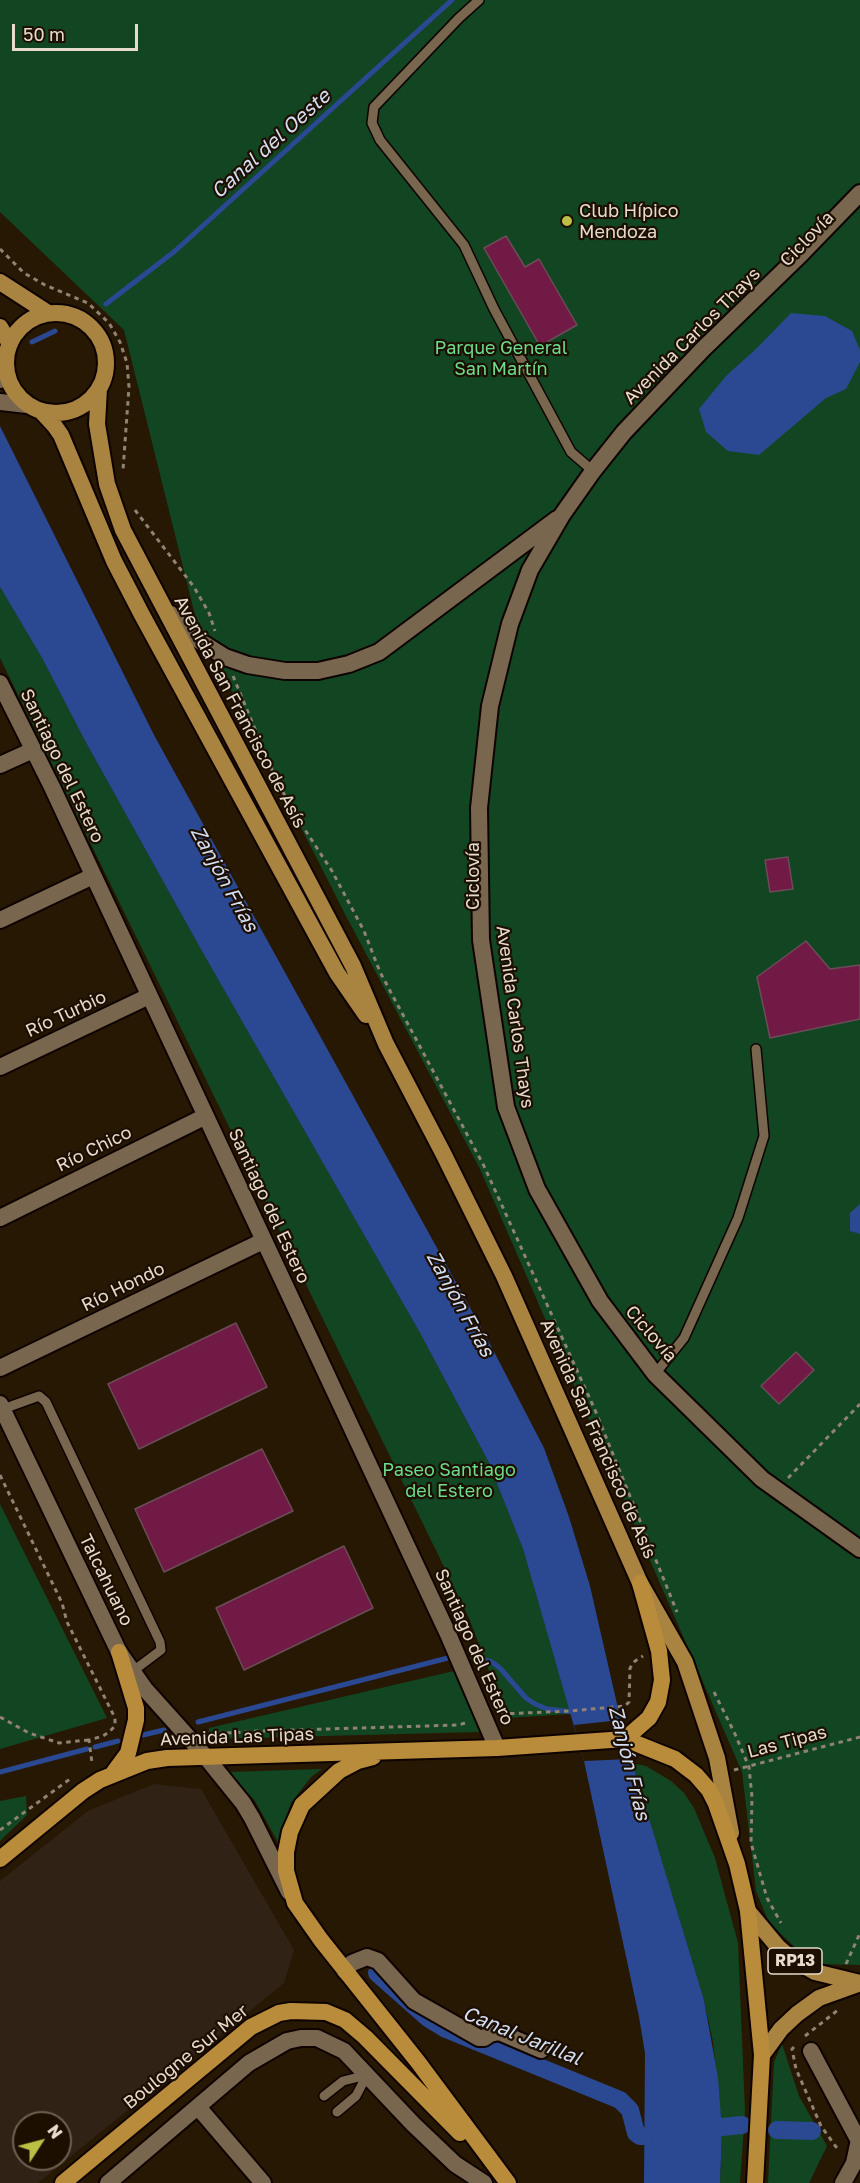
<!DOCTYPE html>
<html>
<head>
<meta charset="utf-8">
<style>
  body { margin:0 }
  #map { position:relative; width:860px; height:2183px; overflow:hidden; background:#271803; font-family:"Golos Text",sans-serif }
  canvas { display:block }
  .north { position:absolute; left:12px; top:2111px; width:60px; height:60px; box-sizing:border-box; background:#1d0f00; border:2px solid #6d6152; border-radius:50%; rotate:54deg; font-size:16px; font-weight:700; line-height:24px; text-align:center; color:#e6dbce }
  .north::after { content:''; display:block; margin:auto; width:21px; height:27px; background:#bcbf44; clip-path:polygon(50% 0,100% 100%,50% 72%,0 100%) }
  .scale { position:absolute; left:12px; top:24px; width:126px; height:27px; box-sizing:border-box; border:3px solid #e6dbce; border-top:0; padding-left:8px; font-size:18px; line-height:21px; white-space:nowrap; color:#e6dbce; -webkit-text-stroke:4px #1d0f00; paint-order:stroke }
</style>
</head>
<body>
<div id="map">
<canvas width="860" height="2183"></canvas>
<div class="north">N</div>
<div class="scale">50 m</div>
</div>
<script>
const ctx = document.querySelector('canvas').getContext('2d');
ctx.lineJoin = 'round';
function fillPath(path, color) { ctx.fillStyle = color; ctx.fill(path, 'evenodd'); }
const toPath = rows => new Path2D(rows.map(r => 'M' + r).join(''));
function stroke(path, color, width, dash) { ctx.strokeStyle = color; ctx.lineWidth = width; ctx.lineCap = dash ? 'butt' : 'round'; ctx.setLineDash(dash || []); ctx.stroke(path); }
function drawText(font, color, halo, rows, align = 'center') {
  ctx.font = font + ' "Golos Text",sans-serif'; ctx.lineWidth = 4.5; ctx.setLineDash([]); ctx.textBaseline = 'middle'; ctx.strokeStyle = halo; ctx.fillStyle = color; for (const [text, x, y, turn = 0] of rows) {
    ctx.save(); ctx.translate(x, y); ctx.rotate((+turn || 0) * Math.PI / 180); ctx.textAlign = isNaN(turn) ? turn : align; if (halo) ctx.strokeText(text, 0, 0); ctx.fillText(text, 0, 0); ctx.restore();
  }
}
const industrial = toPath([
  [154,1784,201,1789,294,1950,284,1983,38,2183,0,2183,0,1881,88,1811],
  [24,2123,60,2123,60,2159,24,2159]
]);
const green = toPath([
  [0,0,860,0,860,1965,813,1964,769,1923,756,1891,742,1772,480,1169,346,916,197,623,124,330,0,212],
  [0,587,42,658,84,739,199,946,420,1333,488,1461,523,1549,571,1714,507,1718,469,1618,0,658],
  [0,1504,107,1718,0,1749],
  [454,1671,481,1732,208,1739,209,1728],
  [632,1763,646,1766,671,1781,684,1793,694,1808,715,1858,738,1943,745,2111,740,2183,720,2183,722,2130,713,2042,704,2000],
  [322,1769,311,1777,291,1803,278,1842,255,1801,229,1772],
  [26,1796,27,1815,0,1841,0,1801],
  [782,2044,799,2096,827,2146,809,2183,768,2183,774,2062]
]);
const water = toPath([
  [791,313,825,316,852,331,860,350,860,362,846,389,826,398,759,455,728,451,706,432,699,409,726,376,757,348],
  [0,426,154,735,490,1344,544,1448,569,1517,590,1586,625,1739,704,2000,718,2078,722,2130,720,2183,644,2183,645,2053,639,2017,584,1761,523,1549,488,1461,420,1333,199,946,84,739,42,658,0,587],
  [860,1204,860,1234,850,1231,850,1213]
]);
const pier = toPath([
  [621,1720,631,1759,584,1761,574,1725]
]);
const stream = toPath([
  [106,304,175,251,452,0],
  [32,342,55,331],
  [473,1657,492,1662,500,1668,526,1698,535,1704,547,1709,575,1712],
  [198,1722,448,1658],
  [143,1735,164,1730],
  [95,1747,118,1741],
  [0,1772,87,1749]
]);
const canal = toPath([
  [377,1973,428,2018,446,2029,620,2100,630,2110,636,2133,640,2136,644,2136],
  [722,2127,742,2125],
  [777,2130,812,2131]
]);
const building = toPath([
  [506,236,525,267,539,259,577,325,540,346,484,248,506,236],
  [788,857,793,889,770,892,765,860,788,857],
  [806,941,830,969,860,965,860,1019,770,1038,757,977,806,941],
  [236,1323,267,1387,139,1449,108,1384,236,1323],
  [796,1352,814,1370,779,1404,761,1386,796,1352],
  [262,1449,293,1511,164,1572,135,1509,262,1449],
  [344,1546,373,1608,244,1670,216,1608,344,1546]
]);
const path = toPath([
  [0,249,24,273,45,285,88,303,109,323,120,342,127,363,129,387,123,470],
  [135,510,194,587,209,613,215,631],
  [233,676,275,777,294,813,332,871,364,931,380,972,484,1166,595,1410,677,1612],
  [0,1475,62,1603,67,1622,115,1718,115,1726,109,1732,103,1736,89,1740,92,1763],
  [788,1478,860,1404],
  [714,1692,735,1734,749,1767,752,1797,751,1843,767,1898,781,1923],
  [501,1714,570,1711,625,1706,629,1702,630,1668,635,1661,643,1656],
  [0,1717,29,1733,59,1743,88,1740],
  [209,1734,260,1731,459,1725,468,1722],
  [734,1770,860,1737],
  [0,1830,70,1779],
  [846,1964,860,1933],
  [805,2036,838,2010],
  [794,2047,792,2049,796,2069,821,2126,839,2151]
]);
const service = toPath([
  [479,0,459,18,374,107,372,123,380,140,464,245,494,309,571,452,593,471],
  [655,1374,684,1338,738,1218,764,1136,756,1049],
  [3,1409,39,1396,46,1402,160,1642,161,1650,133,1671],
  [324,2096,343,2081,367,2075,356,2096,337,2112]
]);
const minor = toPath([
  [0,683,52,787,448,1634,497,1748],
  [0,765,33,750],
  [0,920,93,876],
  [0,1067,149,996],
  [0,1218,206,1116],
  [0,1368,263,1241],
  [345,1971,352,1963,367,1957,378,1961,414,2001,479,2038,484,2038,490,2034,499,2032,541,2050],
  [811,2051,860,2143],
  [198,2107,263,2183],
  [108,2183,249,2063,287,2041,301,2038,317,2038,344,2051,413,2124,455,2164,484,2183],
  [843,2183,854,2163,860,2135]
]);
const tertiary = toPath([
  [860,193,800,255,703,349,624,432,593,471,562,515,530,570,510,624,490,706,479,808,481,940,506,1107,537,1189,600,1301,655,1374,762,1479,860,1549],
  [0,380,6,361],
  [0,402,27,405],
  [171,614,190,635,225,657,248,665,285,671,318,671,349,664,379,652,557,519],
  [0,1404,119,1652,145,1689,205,1756,243,1803,252,1818,289,1892]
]);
const primary = toPath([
  [0,282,48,313],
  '6 363a50 50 0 1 1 100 0a50 50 0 1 1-100 0Z',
  [0,327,10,344],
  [99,388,97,424,107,484,123,530,353,966,386,1044,443,1153,504,1276,640,1583,685,1662,717,1758,731,1833],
  [42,412,54,425,61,435,114,561,142,615,337,973,366,1015],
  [748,1911,778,1947,792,1959,815,1972,860,1983],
  [762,2055,781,2029,797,2014,819,1998,858,1984]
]);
const trunk = toPath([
  [625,1739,675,1759,696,1775,709,1790,716,1804,737,1864,748,1911,762,2055,755,2183],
  [625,1739,649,1718,658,1702,662,1680,659,1651,640,1583],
  [373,1757,358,1761,339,1771,302,1805,290,1832,286,1852,286,1871,295,1903,321,1940,418,2062,508,2183],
  [114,1772,128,1753,136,1720,136,1708,119,1652],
  [0,1859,83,1791,100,1780,147,1761,167,1758,497,1748,625,1739],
  [63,2183,251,2027,279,2013,291,2011,326,2012,345,2020,365,2037,460,2133]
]);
const markers = [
  [567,221,6,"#bcbf44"]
];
const shields = [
  [795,1961,54]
];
const shieldNames = [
  ["RP13",795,1961]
];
const poiNames = [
  ["Club Hípico",579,211],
  ["Mendoza",579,232]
];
const streetNames = [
  ["Ciclovía",807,239,-46],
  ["Avenida Carlos Thays",692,336,-45],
  ["Avenida San Francisco de Asís",240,712,62],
  ["Santiago del Estero",62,766,64],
  ["Ciclovía",473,876,-90],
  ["Río Turbio",66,1014,-25],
  ["Avenida Carlos Thays",515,1017,82],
  ["Río Chico",94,1149,-26],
  ["Santiago del Estero",269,1206,65],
  ["Río Hondo",123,1287,-26],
  ["Ciclovía",651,1334,49],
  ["Avenida San Francisco de Asís",598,1439,66],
  ["Talcahuano",106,1580,64],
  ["Santiago del Estero",474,1647,66],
  ["Avenida Las Tipas",237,1737,-2],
  ["Las Tipas",787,1742,-15],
  ["Boulogne Sur Mer",186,2057,-39]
];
const parkNames = [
  ["Parque General",501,348],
  ["San Martín",501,369],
  ["Paseo Santiago",449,1470],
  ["del Estero",449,1491]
];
const waterNames = [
  ["Canal del Oeste",271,144,-42],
  ["Zanjón Frías",224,879,61],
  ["Zanjón Frías",460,1304,61],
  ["Zanjón Frías",629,1763,76],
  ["Canal Jarillal",522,2036,22]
];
fillPath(industrial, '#302316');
fillPath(green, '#124522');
fillPath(water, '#2a4992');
fillPath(pier, '#271803');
stroke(stream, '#2a4992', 5);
stroke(canal, '#2a4992', 18);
fillPath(building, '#711a45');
stroke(building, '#6a4d57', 1.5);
stroke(service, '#0f0300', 12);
stroke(minor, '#0f0300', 20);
stroke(tertiary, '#0f0300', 20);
stroke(primary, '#0f0300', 20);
stroke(trunk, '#0f0300', 20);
stroke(path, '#908373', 3, [4.5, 4.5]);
stroke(service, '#78664e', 9);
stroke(minor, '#78664e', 16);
stroke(tertiary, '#78664e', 16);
stroke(primary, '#a98340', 16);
stroke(trunk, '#b98c3b', 16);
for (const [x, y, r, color] of markers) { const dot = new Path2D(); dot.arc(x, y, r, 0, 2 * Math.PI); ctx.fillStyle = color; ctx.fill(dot); stroke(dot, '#1d0f00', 2); }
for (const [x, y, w] of shields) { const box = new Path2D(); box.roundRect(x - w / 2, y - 13, w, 26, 4.5); ctx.fillStyle = '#1d0f00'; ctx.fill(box); stroke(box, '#e6dbce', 1.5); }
drawText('bold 16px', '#e6dbce', null, shieldNames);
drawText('18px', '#e6dbce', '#1d0f00', poiNames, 'left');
drawText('18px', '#e6dbce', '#1d0f00', streetNames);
drawText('18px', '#6cdd8a', '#1d0f00', parkNames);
drawText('italic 20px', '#d3def3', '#1d0f00', waterNames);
</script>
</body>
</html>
